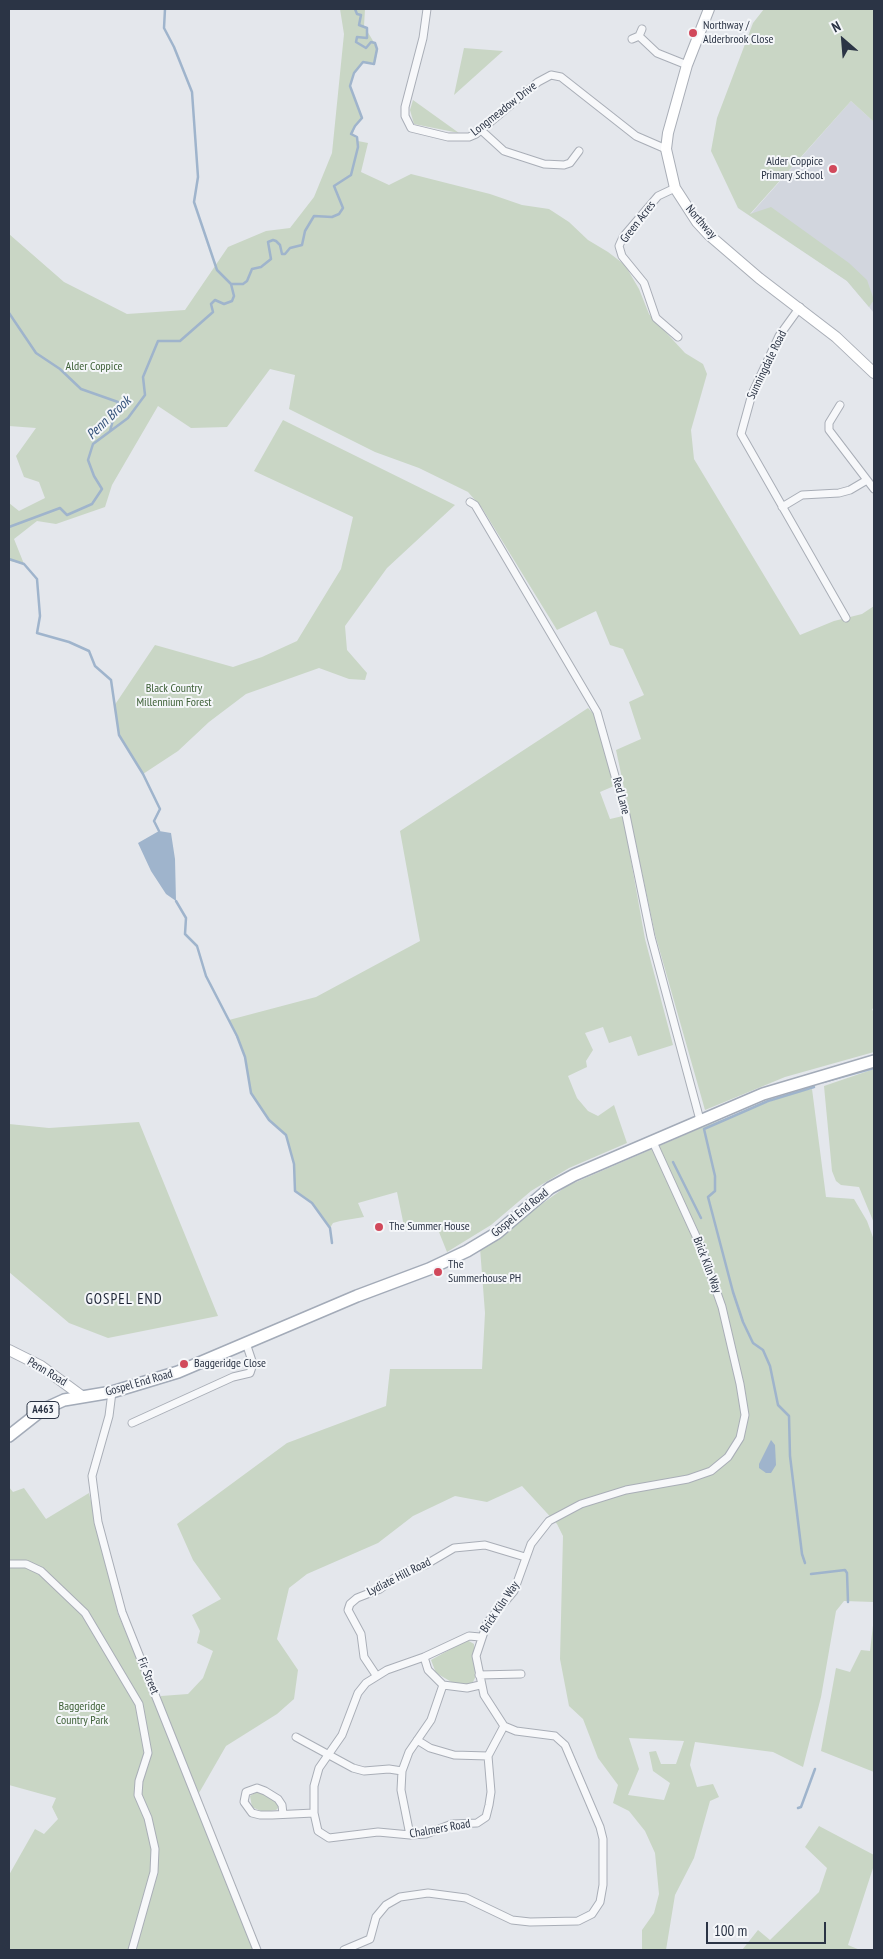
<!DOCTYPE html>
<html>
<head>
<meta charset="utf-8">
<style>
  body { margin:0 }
  #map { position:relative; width:883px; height:1959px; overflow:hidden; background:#e4e7ec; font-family:"PT Sans Narrow",sans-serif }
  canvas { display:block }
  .frame { position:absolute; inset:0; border:10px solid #2b3445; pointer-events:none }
  .north { position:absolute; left:818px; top:15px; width:50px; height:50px; -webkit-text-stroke:4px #f4f6f9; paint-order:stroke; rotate:333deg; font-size:14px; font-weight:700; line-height:20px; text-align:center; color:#2b3445 }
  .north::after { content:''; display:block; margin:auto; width:18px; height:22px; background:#2b3445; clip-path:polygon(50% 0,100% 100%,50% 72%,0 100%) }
  .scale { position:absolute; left:706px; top:1922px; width:120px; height:22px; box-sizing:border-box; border:2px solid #2b3445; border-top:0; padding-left:6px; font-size:15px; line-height:18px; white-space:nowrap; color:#2b3445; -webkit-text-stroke:4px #f4f6f9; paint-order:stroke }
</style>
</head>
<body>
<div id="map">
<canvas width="883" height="1959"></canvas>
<div class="frame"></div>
<div class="north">N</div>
<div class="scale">100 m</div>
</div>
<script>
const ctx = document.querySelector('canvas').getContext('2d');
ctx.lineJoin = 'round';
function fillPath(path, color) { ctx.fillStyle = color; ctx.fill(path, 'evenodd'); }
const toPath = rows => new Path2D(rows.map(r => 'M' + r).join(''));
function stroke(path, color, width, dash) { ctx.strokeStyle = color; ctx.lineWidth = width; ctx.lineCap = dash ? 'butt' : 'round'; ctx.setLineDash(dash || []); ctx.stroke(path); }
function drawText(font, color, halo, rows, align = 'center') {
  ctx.font = font + ' "PT Sans Narrow",sans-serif'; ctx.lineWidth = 4; ctx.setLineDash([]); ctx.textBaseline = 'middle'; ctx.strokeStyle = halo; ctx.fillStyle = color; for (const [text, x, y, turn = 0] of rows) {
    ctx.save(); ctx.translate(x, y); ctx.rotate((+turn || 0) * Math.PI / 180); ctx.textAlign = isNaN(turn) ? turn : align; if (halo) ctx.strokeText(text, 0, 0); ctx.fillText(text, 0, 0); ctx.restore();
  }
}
const built = toPath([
  [851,101,874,122,874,313,847,281,750,215]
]);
const green = toPath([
  [340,9,365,9,364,26,378,49,375,63,363,62,354,73,350,86,362,118,355,126,353,134,358,141,368,143,361,172,389,185,411,174,490,194,522,205,549,209,569,222,588,240,608,252,625,265,639,289,649,314,685,353,703,364,707,374,691,430,694,459,800,635,834,621,862,614,874,606,874,1008,872,1009,874,1013,874,1052,785,1077,705,1110,655,934,616,750,641,739,629,702,644,695,623,649,610,645,596,611,557,630,482,508,468,492,419,468,375,452,289,409,295,375,270,369,227,427,191,428,158,406,112,485,105,507,56,524,37,521,14,539,24,564,10,561,9,503,19,511,45,498,39,482,24,477,16,456,36,428,9,426,9,234,64,282,127,314,185,310,228,247,266,231,290,228,314,197,332,153,344,34],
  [764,9,874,9,874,122,851,101,750,214,771,207,849,263,867,280,874,300,869,307,847,281,738,208,711,151,717,118,753,23],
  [464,48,503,51,454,95],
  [413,100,459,133,414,124,410,110],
  [283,420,455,505,387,568,345,626,347,650,367,673,365,680,349,679,319,668,246,694,209,722,178,751,143,774,119,735,114,706,155,645,233,667,262,657,297,641,341,569,353,517,254,471],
  [588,708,594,714,614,786,600,792,610,819,623,816,645,939,673,1045,638,1056,631,1036,609,1043,603,1027,585,1033,593,1050,586,1061,587,1067,568,1076,577,1098,588,1111,598,1116,614,1105,627,1143,569,1168,531,1191,491,1225,447,1252,435,1222,405,1231,397,1192,358,1203,364,1217,340,1221,333,1223,330,1228,312,1203,295,1191,294,1164,286,1136,269,1120,251,1093,245,1057,229,1020,316,997,420,941,400,831],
  [874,1069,874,1223,859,1187,841,1185,836,1181,832,1171,824,1086],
  [812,1089,826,1197,854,1199,867,1221,874,1240,874,1602,844,1601,836,1611,821,1697,803,1767,773,1752,695,1742,690,1765,697,1787,713,1784,719,1797,710,1801,694,1858,675,1895,666,1950,642,1950,642,1930,654,1913,659,1894,655,1853,645,1831,629,1811,613,1803,618,1785,598,1758,583,1719,569,1706,560,1659,563,1536,557,1524,522,1486,487,1502,455,1496,413,1516,378,1543,307,1574,289,1588,277,1639,298,1670,294,1699,277,1714,226,1746,199,1793,160,1702,161,1696,188,1694,203,1678,213,1651,197,1643,200,1631,192,1615,221,1599,193,1560,177,1524,287,1443,386,1406,390,1369,482,1369,485,1313,480,1248,567,1186,703,1127,792,1093],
  [629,1738,684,1741,676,1764,661,1764,656,1751,649,1752,653,1771,670,1783,664,1800,628,1795,639,1769],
  [139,1122,218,1316,108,1338,69,1323,9,1272,9,1124,49,1128],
  [9,1487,13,1492,24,1488,46,1519,89,1493,118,1614,261,1950,9,1950,9,1875,35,1829,44,1834,58,1819,52,1807,56,1798,9,1785],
  [874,1617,874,1772,821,1751,836,1668,850,1672,861,1650,870,1651],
  [467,1640,474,1644,475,1678,473,1682,468,1685,455,1684,436,1673,431,1660],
  [258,1791,277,1802,279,1807,276,1810,263,1812,252,1807,250,1796],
  [819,1826,874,1855,874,1865,848,1945,860,1950,742,1950,758,1930,770,1940,819,1892,827,1868,805,1847]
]);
const water = toPath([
  [159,831,171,833,175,859,176,901,166,894,151,871,138,843],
  [771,1440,775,1445,776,1465,771,1473,766,1473,759,1468,759,1464]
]);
const stream = toPath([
  [165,9,164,28,174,47,192,92,198,177,194,202,217,270,231,284],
  [9,313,36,353,60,369,81,389,118,402,110,431],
  [9,527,60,508,67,515,92,504,102,489,94,476,88,460,93,444,128,418,145,395,143,377,158,341,180,341,213,312,211,304,215,300,224,304,232,301,234,296,231,284,243,284,247,281,252,269,261,267,271,259,268,242,273,240,276,241,280,245,282,254,285,254,290,248,302,245,305,231,314,216,332,217,339,214,343,208,334,186,351,175,358,147,357,137,351,134,355,126,362,118,350,86,354,73,363,62,374,64,377,49,375,43,371,42,366,48,356,42,357,37,367,38,367,28,359,25,361,15,357,14,355,9],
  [9,559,24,564,37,579,40,616,37,633,69,642,89,651,95,666,111,680,119,735,143,774,160,809,154,821,159,831],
  [176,901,186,918,185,934,197,946,206,976,237,1036,245,1057,251,1093,269,1120,286,1135,294,1164,295,1191,312,1203,330,1228,332,1243],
  [823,1082,874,1068],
  [673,1162,701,1218],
  [805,1563,802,1554,790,1456,789,1416,778,1405,770,1366,763,1350,753,1343,743,1322,733,1292,708,1197,715,1191,715,1176,704,1129,768,1101,814,1087],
  [811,1574,845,1570,847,1573,848,1602],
  [798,1808,801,1807,815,1769]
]);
const street = toPath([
  [427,9,423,38,405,107,405,116,411,128,448,137,469,137,476,134,538,82,551,75,561,77,636,136,666,149],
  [639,36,657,53,687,65],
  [632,39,639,36,642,29],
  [481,130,504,151,544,164,564,165,570,163,579,151],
  [675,188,658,196,623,237,619,246,622,256,644,283,656,318,678,337],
  [800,307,779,336,752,394,741,434,846,618],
  [840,405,829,423,829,430,874,489],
  [470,502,475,505,597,712,626,815,651,937,700,1120],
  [782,507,802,495,839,493,850,490,867,480],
  [112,1392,109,1416,92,1476,98,1522,122,1612,257,1950],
  [132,1423,233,1377,250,1373,253,1364,246,1343],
  [9,1564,26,1564,41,1571,85,1613,139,1704,148,1753,139,1781,138,1795,148,1818,155,1849,154,1872,132,1950],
  [480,1637,469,1636,424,1657,387,1670,366,1683,358,1693,342,1735,319,1768,314,1786,314,1813,318,1831,329,1838,378,1832,410,1835,426,1834,452,1824,477,1823,486,1817,489,1805,491,1792,488,1756,504,1726],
  [424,1657,428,1670,443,1685,467,1688,480,1685],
  [376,1675,364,1657,361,1634,348,1610,350,1604,357,1598,380,1589,401,1573,425,1565,454,1548,485,1545,525,1557],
  [479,1675,521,1674],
  [296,1737,353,1768,364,1771,389,1769,402,1771],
  [417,1740,430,1748,454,1755,488,1756],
  [283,1814,282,1805,278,1799,265,1791,257,1788,246,1792,244,1802,252,1813,260,1815,272,1815,314,1813],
  [410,1835,401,1790,402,1771,409,1752,431,1720,443,1685],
  [344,1950,370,1939,376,1917,386,1905,400,1897,428,1893,466,1898,512,1920,530,1922,578,1921,592,1914,600,1902,603,1885,603,1839,600,1827,565,1745,555,1736,516,1731,504,1726,484,1695,476,1656,487,1623,514,1591,531,1544,549,1521,581,1504,626,1490,688,1479,711,1471,728,1457,740,1438,745,1415,740,1384,722,1307,701,1247,653,1142]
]);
const secondary = toPath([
  [709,9,687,65,668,133,666,149,675,188,697,222,709,235,759,278,836,337,874,373],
  [9,1350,41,1366,83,1397]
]);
const primary = toPath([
  [9,1436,42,1410,64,1400,112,1392,178,1372,357,1296,429,1269,467,1251,497,1233,550,1188,574,1175,763,1094,874,1061]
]);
const markers = [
  [693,33,5,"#d1495b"],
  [833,169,5,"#d1495b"],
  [379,1227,5,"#d1495b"],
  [438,1272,5,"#d1495b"],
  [184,1364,5,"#d1495b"]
];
const shields = [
  [43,1410,32]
];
const shieldNames = [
  ["A463",43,1410]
];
const poiNames = [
  ["Northway /",703,26],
  ["Alderbrook Close",703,40],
  ["Alder Coppice",823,162,"right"],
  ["Primary School",823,176,"right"],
  ["The Summer House",389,1227],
  ["The",448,1265],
  ["Summerhouse PH",448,1279],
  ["Baggeridge Close",194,1364]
];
const streetNames = [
  ["Longmeadow Drive",504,109,-38],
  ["Green Acres",638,222,-52],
  ["Northway",701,222,49],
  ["Sunningdale Road",767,365,-64],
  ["Red Lane",621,796,75],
  ["Gospel End Road",520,1213,-39],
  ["Brick Kiln Way",707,1265,69],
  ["Penn Road",47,1372,31],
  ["Gospel End Road",139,1383,-16],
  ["Lydiate Hill Road",399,1577,-27],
  ["Brick Kiln Way",500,1607,-56],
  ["Fir Street",148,1676,68],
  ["Chalmers Road",440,1829,-10]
];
const parkNames = [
  ["Alder Coppice",94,367],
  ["Black Country",174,689],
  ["Millennium Forest",174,703],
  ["Baggeridge",82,1707],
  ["Country Park",82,1721]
];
const waterNames = [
  ["Penn Brook",109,418,-44]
];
const quarterNames = [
  ["GOSPEL END",124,1300]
];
fillPath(built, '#d2d6de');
fillPath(green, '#c9d6c5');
fillPath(water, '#9fb4cc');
stroke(stream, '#9fb4cc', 2.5);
stroke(street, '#a9aeb7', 9);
stroke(secondary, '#a9aeb7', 12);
stroke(primary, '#a3abb8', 14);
stroke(street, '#f7f8fa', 7);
stroke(secondary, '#fff', 10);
stroke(primary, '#fff', 11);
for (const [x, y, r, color] of markers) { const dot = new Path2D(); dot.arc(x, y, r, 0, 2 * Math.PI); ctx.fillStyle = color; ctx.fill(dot); stroke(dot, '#f4f6f9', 2); }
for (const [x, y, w] of shields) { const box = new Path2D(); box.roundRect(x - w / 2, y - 8.5, w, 17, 4); ctx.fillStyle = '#f4f6f9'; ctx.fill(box); stroke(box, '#2b3445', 1); }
drawText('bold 11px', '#2b3445', null, shieldNames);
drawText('12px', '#2b3445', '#f4f6f9', poiNames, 'left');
drawText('12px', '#2b3445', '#f4f6f9', streetNames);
drawText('12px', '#3f6138', '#f4f6f9', parkNames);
drawText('italic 14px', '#34527a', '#f4f6f9', waterNames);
ctx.letterSpacing = '1px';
drawText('15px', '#1d2536', '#f4f6f9', quarterNames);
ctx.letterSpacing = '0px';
</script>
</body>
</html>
